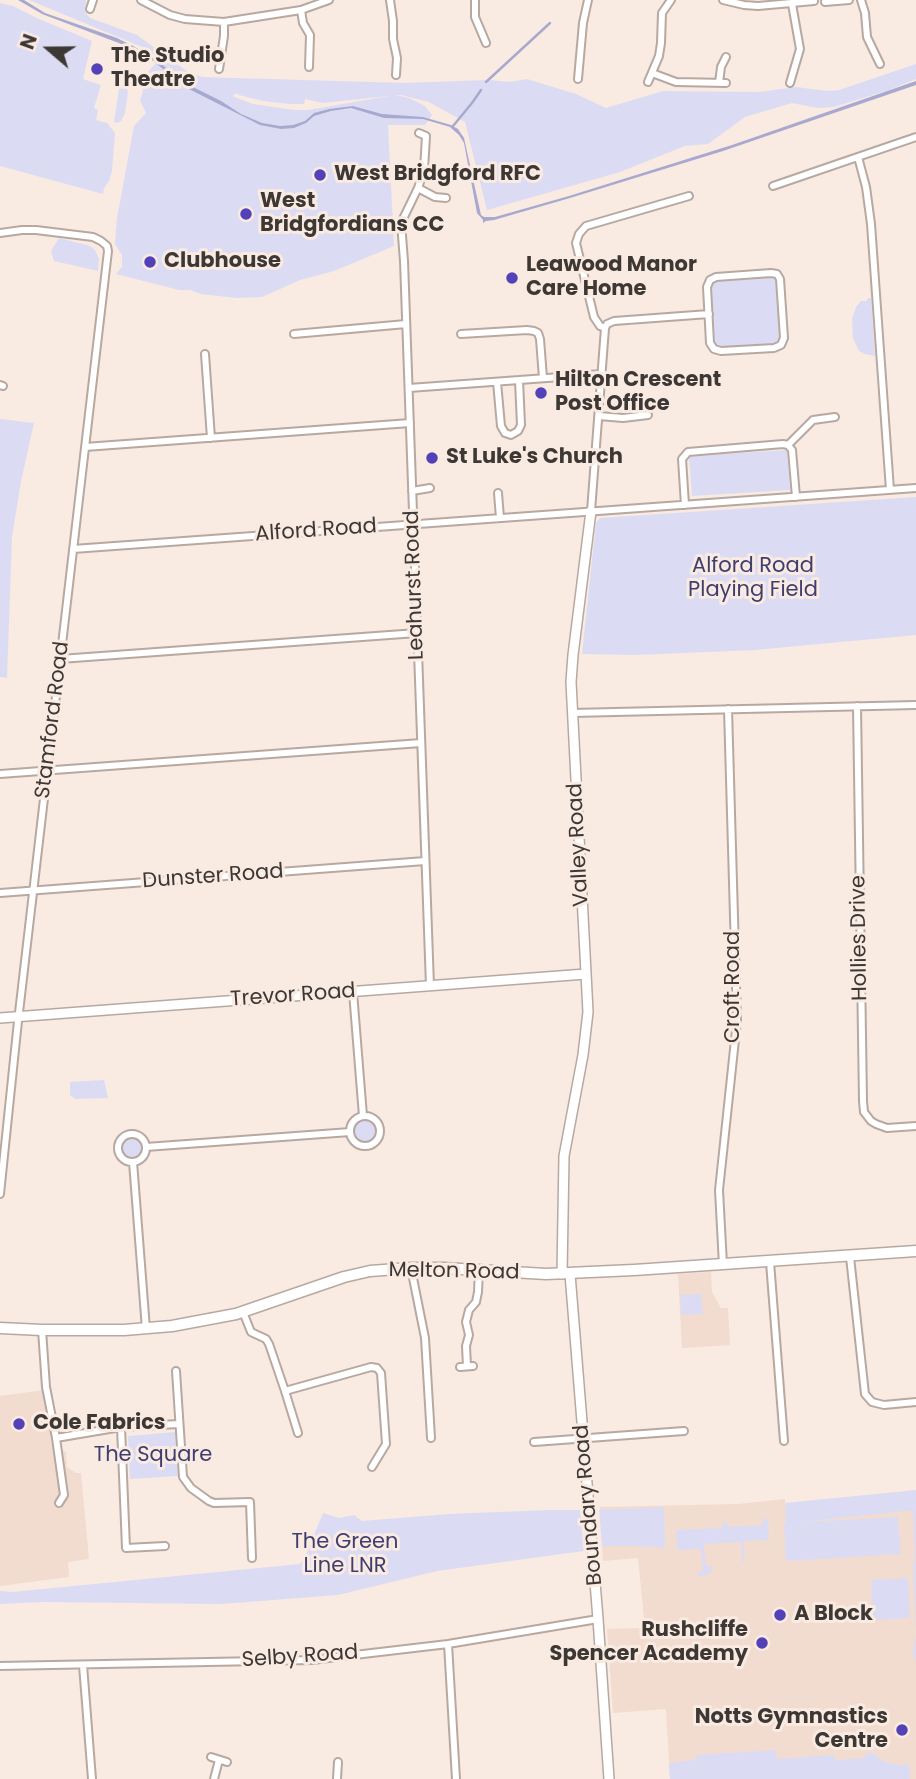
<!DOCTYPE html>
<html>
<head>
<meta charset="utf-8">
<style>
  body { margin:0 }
  #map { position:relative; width:916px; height:1779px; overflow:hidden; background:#f9eae2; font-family:Poppins,sans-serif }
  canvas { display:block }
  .north { position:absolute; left:14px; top:14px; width:70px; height:70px; -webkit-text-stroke:5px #f9eae2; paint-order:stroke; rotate:290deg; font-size:19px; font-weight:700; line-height:28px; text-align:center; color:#3e3835 }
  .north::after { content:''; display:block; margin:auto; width:24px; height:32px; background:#3e3835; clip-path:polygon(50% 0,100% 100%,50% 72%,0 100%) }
</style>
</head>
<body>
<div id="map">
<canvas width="916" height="1779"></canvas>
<div class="north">N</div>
</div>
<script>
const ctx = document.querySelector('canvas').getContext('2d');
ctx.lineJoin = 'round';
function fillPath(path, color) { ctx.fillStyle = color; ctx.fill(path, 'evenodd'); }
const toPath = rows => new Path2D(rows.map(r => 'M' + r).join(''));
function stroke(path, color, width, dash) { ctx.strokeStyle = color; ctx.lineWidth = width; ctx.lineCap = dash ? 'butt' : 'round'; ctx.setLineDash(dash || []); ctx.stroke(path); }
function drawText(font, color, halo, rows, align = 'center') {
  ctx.font = font + ' Poppins,sans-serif'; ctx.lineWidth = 6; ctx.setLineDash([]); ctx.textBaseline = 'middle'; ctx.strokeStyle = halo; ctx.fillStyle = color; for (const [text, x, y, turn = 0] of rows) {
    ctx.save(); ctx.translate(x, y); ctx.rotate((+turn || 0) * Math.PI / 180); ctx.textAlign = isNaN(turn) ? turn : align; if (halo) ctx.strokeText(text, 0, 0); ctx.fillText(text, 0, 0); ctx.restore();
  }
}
const built = toPath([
  [711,1272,712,1292,721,1308,728,1308,730,1345,682,1348,678,1274],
  [45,1390,52,1445,66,1452,67,1467,76,1473,81,1473,89,1559,68,1562,69,1577,0,1586,0,1396],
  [785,1499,787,1524,916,1509,916,1779,670,1779,666,1709,613,1713,607,1629,645,1628,638,1558,603,1561,600,1507,738,1504]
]);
const green = toPath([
  [29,0,86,0,85,12,90,18,137,35,188,72,202,77,405,83,488,80,510,82,527,79,576,94,606,108,663,91,759,92,796,87,827,91,839,90,916,64,916,79,889,90,834,107,818,108,792,103,745,117,708,144,685,146,620,172,487,210,465,122,429,102,401,95,395,95,409,98,425,106,432,115,425,125,388,125,394,246,334,271,300,280,262,297,237,298,201,294,190,290,179,290,116,274,122,267,122,255,115,244,117,218,134,126,146,113,140,100,143,91,139,83,159,59,182,77,147,49],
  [237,93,239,95,263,101,289,104,304,104,305,99,323,103,389,96,308,110,294,110,253,104,232,96],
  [0,3,13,6,39,19,92,41,83,79,101,85,94,108,98,110,96,120,107,123,115,133,112,171,109,181,104,188,103,194,0,166],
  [120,82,126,86,128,92,125,113,121,121,117,123,114,122],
  [59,238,90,246,95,250,99,259,98,271,54,261,51,251],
  [777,274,784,338,781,345,721,351,710,343,710,280],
  [868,298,871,298,875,356,865,354,859,351,853,338,852,319,856,307,861,301,866,301],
  [0,419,34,423,21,481,12,537,7,678,0,677],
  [787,450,790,490,692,496,689,456],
  [916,497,916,635,755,650,635,655,582,654,596,523,600,518],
  [104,1080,108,1098,75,1099,70,1095,70,1082],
  '354 1131a11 11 0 1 1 22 0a11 11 0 1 1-22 0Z',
  '122 1148a10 10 0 1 1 20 0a10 10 0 1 1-20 0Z',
  [701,1294,703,1314,681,1315,680,1295],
  [175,1432,178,1476,130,1479,128,1436],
  [916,1490,916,1664,913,1652,916,1635,913,1564,915,1561,913,1510,804,1522,898,1517,901,1554,786,1561,784,1524,786,1523,785,1503],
  [664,1507,665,1548,636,1546,602,1546,599,1510],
  [549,1510,580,1510,584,1551,437,1571,338,1595,222,1604,43,1602,0,1604,0,1591,12,1592,300,1564,306,1554,323,1513,339,1518,354,1515,362,1521,448,1514],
  [763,1519,768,1519,769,1540,744,1541,744,1562,742,1562,741,1542,704,1544,706,1566,712,1566,712,1572,705,1576,698,1576,698,1572,703,1571,701,1549,677,1550,676,1530,722,1528,722,1523,727,1522,728,1527,763,1525],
  [908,1578,910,1618,873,1620,871,1580],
  [776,1750,777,1759,834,1755,835,1760,865,1758,865,1755,872,1752,883,1761,897,1765,909,1764,910,1779,670,1779,669,1763,696,1760,696,1755]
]);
const water = toPath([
  [18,0,24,0,45,13,117,38,133,46,155,59,187,84,221,101,241,114,262,123,280,126,293,125,305,121,314,113,329,109,353,106,382,114,423,117,451,125,458,129,464,138,481,215,484,217,495,217,569,196,732,145,916,81,916,85,723,151,570,198,494,220,486,221,483,223,483,220,477,213,464,143,459,135,450,127,423,119,384,118,351,108,331,111,314,116,306,123,294,128,281,129,260,125,185,87,152,60,132,48,42,14]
]);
const stream = toPath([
  [486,82,550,23],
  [453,126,472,103,481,90]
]);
const street = toPath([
  [141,0,170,15,185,19,224,22,301,10,329,0],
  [390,0,393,21,393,39,397,58,396,75],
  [475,0,475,17,486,43],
  [723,0,744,5,758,6,814,1],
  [861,0,865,13,867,37,880,64],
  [825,2,849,0],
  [90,9,93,0],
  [301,10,303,23,310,35,309,67],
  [219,69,224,36,224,22],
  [652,73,676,82,726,83],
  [578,79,583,23,588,0],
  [648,82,659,56,661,43,662,13,671,0],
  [719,83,721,67,726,57],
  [790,83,800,49,792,4],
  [419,133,426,136,424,170,418,188,401,223,404,261,430,986],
  [858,157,866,187,871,224,890,490],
  [773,186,916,137],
  [418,188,435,197,446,198],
  [0,233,22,230,36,230,93,237,101,241,107,246,108,251,18,1021,0,1194],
  [771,273,777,274,780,279,784,338,781,345,774,348,721,351,714,349,710,343,707,287,710,280,716,277,771,273],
  [605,328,600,326,594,317,576,243,579,234,586,226,689,196],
  [294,334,406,324],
  [461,334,527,330,534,331,538,333,540,339,543,378],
  [205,354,211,438],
  [497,382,501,426,505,433,511,435,518,431,521,425,519,380],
  [0,385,3,386],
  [409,388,602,374],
  [599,416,623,418,648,415],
  [788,445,813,420,835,417],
  [85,447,410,423],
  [412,491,430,488],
  [498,493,500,518],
  [685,505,682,459,688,452,783,444,788,445,792,450,796,497],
  [591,511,605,328,607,324,614,321,709,314],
  [73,549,916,488],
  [60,659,417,633],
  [857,706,863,1101,864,1112,871,1121,876,1124,887,1128,916,1126],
  [572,713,916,705],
  [0,774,421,743],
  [0,893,425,861],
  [353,992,363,1116],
  '350 1131a15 15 0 1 1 30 0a15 15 0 1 1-30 0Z',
  '118 1148a14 14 0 1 1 28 0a14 14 0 1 1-28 0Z',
  [146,1147,350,1132],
  [133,1162,146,1329],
  [850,1257,865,1394,872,1402,884,1405,916,1402],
  [770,1262,784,1441],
  [723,1265,719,1190,737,1021,728,709],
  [411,1268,425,1338,431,1438],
  [243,1312,251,1332,266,1339,269,1344,285,1391,371,1367,377,1368,381,1373,386,1444,372,1467],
  [42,1330,46,1387,56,1438,64,1495,59,1503],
  [467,1366,466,1346,469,1335,466,1322,469,1310,476,1302,478,1292,479,1270],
  [460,1367,473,1366],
  [176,1371,183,1477,191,1488,209,1501,214,1503,250,1502,252,1558],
  [285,1391,298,1433],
  [121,1427,126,1548,165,1546],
  [56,1438,121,1427,179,1424],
  [534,1442,684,1431],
  [448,1644,456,1779],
  [83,1665,92,1779],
  [0,1666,312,1660,448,1644,598,1619],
  [211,1757,227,1762],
  [214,1779,219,1760],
  [337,1779,338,1762]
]);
const secondary = toPath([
  [0,1018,586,974],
  [562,1274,564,1156,583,1055,588,1012,571,682,573,655,591,511],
  [570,1274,598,1619,609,1779]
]);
const primary = toPath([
  [0,1328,42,1330,124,1330,172,1326,236,1314,344,1277,370,1271,411,1268,444,1268,546,1274,634,1270,916,1251]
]);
const markers = [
  [97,69,7,"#5341b8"],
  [320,175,7,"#5341b8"],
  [246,214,7,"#5341b8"],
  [150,262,7,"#5341b8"],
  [512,278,7,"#5341b8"],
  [541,393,7,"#5341b8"],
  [432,458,7,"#5341b8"],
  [19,1424,7,"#5341b8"],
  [780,1615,7,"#5341b8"],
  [762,1643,7,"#5341b8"],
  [902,1730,7,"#5341b8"]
];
const poiNames = [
  ["The Studio",111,57],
  ["Theatre",111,81],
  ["West Bridgford RFC",334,175],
  ["West",260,202],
  ["Bridgfordians CC",260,226],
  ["Clubhouse",164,262],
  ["Leawood Manor",526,266],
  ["Care Home",526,290],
  ["Hilton Crescent",555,381],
  ["Post Office",555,405],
  ["St Luke's Church",446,458],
  ["Cole Fabrics",33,1424],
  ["A Block",794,1615],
  ["Rushcliffe",748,1631,"right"],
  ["Spencer Academy",748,1655,"right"],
  ["Notts Gymnastics",888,1718,"right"],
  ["Centre",888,1742,"right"]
];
const streetNames = [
  ["Alford Road",316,531,-4],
  ["Leahurst Road",415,585,-92],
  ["Stamford Road",53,720,-83],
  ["Valley Road",579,845,-93],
  ["Dunster Road",213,877,-4],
  ["Hollies Drive",860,938,-91],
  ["Croft Road",734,987,-90],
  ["Trevor Road",293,996,-4],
  ["Melton Road",454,1272,1],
  ["Boundary Road",589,1505,-95],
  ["Selby Road",300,1657,-4]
];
const parkNames = [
  ["Alford Road",753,567],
  ["Playing Field",753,591],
  ["The Square",153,1456],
  ["The Green",345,1543],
  ["Line LNR",345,1567]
];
fillPath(built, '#f2dcd0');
fillPath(green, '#dbdcf4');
fillPath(water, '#a8a9ce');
stroke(stream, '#a8a9ce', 2.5);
stroke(street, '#b7a9a1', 10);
stroke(secondary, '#b7a9a1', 12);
stroke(primary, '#b7a9a1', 13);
stroke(street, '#fff', 6);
stroke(secondary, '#fff', 9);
stroke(primary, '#fff', 10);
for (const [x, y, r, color] of markers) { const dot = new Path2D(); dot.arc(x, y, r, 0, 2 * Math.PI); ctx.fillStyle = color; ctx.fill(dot); stroke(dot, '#f9eae2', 2.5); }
drawText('bold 21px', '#3e3835', '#f9eae2', poiNames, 'left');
drawText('21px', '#3e3835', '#f9eae2', streetNames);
drawText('21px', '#403e6f', '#f9eae2', parkNames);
</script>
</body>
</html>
